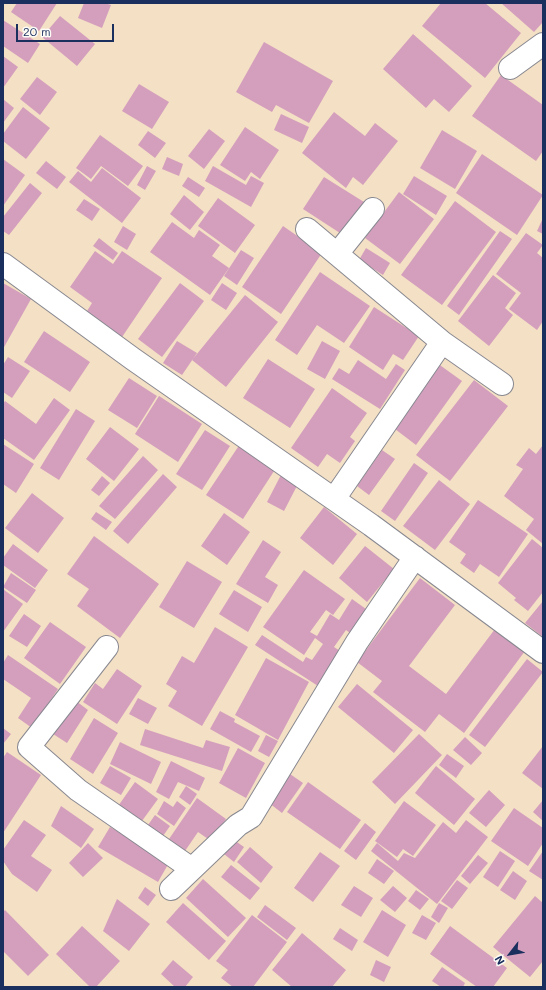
<!DOCTYPE html>
<html>
<head>
<meta charset="utf-8">
<style>
  body { margin:0 }
  #map { position:relative; width:546px; height:990px; overflow:hidden; background:#f4e0c4; font-family:Mali,sans-serif }
  canvas { display:block }
  .frame { position:absolute; inset:0; border:4px solid #1b2f5e; pointer-events:none }
  .north { position:absolute; left:490px; top:934px; width:40px; height:40px; -webkit-text-stroke:3px #fdfcf7; paint-order:stroke; rotate:239deg; font-size:11px; font-weight:700; line-height:16px; text-align:center; color:#1b2f5e }
  .north::after { content:''; display:block; margin:auto; width:14px; height:18px; background:#1b2f5e; clip-path:polygon(50% 0,100% 100%,50% 72%,0 100%) }
  .scale { position:absolute; left:16px; top:24px; width:98px; height:18px; box-sizing:border-box; border:2px solid #1b2f5e; border-top:0; padding-left:5px; font-size:12px; line-height:14px; white-space:nowrap; color:#1b2f5e; -webkit-text-stroke:3px #fdfcf7; paint-order:stroke }
</style>
</head>
<body>
<div id="map">
<canvas width="546" height="990"></canvas>
<div class="frame"></div>
<div class="north">N</div>
<div class="scale">20 m</div>
</div>
<script>
const ctx = document.querySelector('canvas').getContext('2d');
ctx.lineJoin = 'round';
function fillPath(path, color) { ctx.fillStyle = color; ctx.fill(path, 'evenodd'); }
const toPath = rows => new Path2D(rows.map(r => 'M' + r).join(''));
function stroke(path, color, width, dash) { ctx.strokeStyle = color; ctx.lineWidth = width; ctx.lineCap = dash ? 'butt' : 'round'; ctx.setLineDash(dash || []); ctx.stroke(path); }
const building = toPath([
  [17,3,57,3,39,31,11,12],
  [84,3,105,3,111,5,102,28,78,18],
  [441,3,485,3,521,33,485,78,422,26],
  [501,3,543,3,543,22,534,32],
  [60,16,95,44,77,66,42,37],
  [3,20,40,44,28,63,3,46],
  [413,34,472,86,449,112,434,99,426,108,383,69],
  [264,42,333,81,309,123,276,105,272,112,236,92],
  [3,56,18,67,3,88],
  [501,75,543,105,543,151,536,161,472,116],
  [37,77,57,92,40,115,20,99],
  [139,84,169,102,152,129,122,111],
  [3,99,14,108,3,123],
  [23,107,50,128,26,159,3,141,3,134],
  [334,112,365,136,375,123,398,141,363,185,353,177,346,188,302,153],
  [281,114,309,127,302,143,274,130],
  [245,127,279,150,260,179,251,172,245,181,220,165],
  [209,129,225,141,204,169,188,156],
  [442,130,477,151,455,189,420,168],
  [148,131,166,143,155,158,138,145],
  [100,135,143,166,128,186,101,166,91,179,76,168],
  [482,154,543,195,517,235,456,193],
  [167,157,183,164,179,176,162,169],
  [3,159,25,175,3,206],
  [46,161,66,177,57,189,36,173],
  [147,166,156,171,145,190,137,185],
  [213,166,246,185,251,176,264,183,251,207,205,181],
  [102,168,141,198,122,223,69,182,78,171,91,182],
  [414,176,447,196,436,215,403,194],
  [188,177,205,188,199,197,182,186],
  [324,177,364,202,343,235,303,209],
  [30,183,42,193,9,235,3,231,3,217],
  [399,192,434,219,400,264,365,238],
  [184,195,204,212,190,230,170,214],
  [218,198,255,225,235,253,198,226],
  [84,199,100,209,92,221,76,210],
  [455,201,496,232,442,305,401,275],
  [543,218,543,234,537,231],
  [172,222,194,238,199,230,220,245,212,256,229,268,210,295,150,252],
  [123,226,136,234,127,250,114,242],
  [283,226,322,253,281,314,242,287],
  [500,231,512,239,459,315,447,306],
  [526,233,543,245,537,253,543,258,543,321,537,330,509,309,521,293,496,274],
  [99,238,118,253,113,260,93,246],
  [366,248,390,263,383,275,359,260],
  [241,250,254,258,237,285,224,276],
  [95,251,113,264,122,251,162,278,120,340,84,316,92,303,70,287],
  [320,272,370,306,344,343,317,325,297,355,275,340],
  [493,275,516,293,505,308,513,315,489,346,458,321],
  [3,283,31,299,3,349],
  [180,283,204,301,162,357,138,339],
  [222,283,237,293,226,310,211,300],
  [245,295,278,322,226,387,192,360],
  [374,307,419,336,403,360,393,354,383,370,349,347],
  [44,331,90,362,70,392,24,362],
  [177,341,197,353,182,375,163,363],
  [322,341,340,351,325,379,307,369],
  [8,357,30,371,12,398,3,392,3,365],
  [268,359,315,389,290,428,243,398],
  [358,360,386,379,396,364,405,370,380,409,332,379,339,368,349,374],
  [437,363,462,381,416,445,391,426],
  [129,378,157,396,137,428,108,410],
  [474,380,508,406,450,481,416,455],
  [332,388,367,413,350,437,355,441,340,463,327,454,318,467,291,448],
  [159,396,202,424,178,462,135,434],
  [54,398,70,410,34,460,3,438,3,404,5,401,36,424],
  [76,409,95,421,59,480,40,468],
  [110,427,139,449,114,481,86,459],
  [205,430,230,446,202,490,176,474],
  [3,444,34,464,16,493,3,484],
  [240,444,276,468,243,519,206,495],
  [543,445,543,544,526,530,534,519,504,496,523,469,516,465,529,448,536,454],
  [382,450,395,459,369,495,357,486],
  [143,456,158,470,115,519,99,506],
  [414,463,428,473,395,521,381,511],
  [283,471,300,480,284,511,267,502],
  [163,474,177,487,128,544,113,531],
  [102,476,110,483,99,496,91,490],
  [439,480,470,504,435,550,403,526],
  [32,493,64,518,38,553,5,528],
  [478,500,528,534,499,577,480,564,474,573,460,563,466,554,449,542],
  [324,507,357,534,333,565,300,538],
  [96,512,112,522,106,530,91,519],
  [224,513,250,532,227,565,201,546],
  [94,536,159,584,120,638,77,606,89,589,67,574],
  [532,539,543,548,543,592,528,611,514,600,516,598,498,583],
  [263,540,281,552,265,577,278,585,268,603,236,584],
  [13,544,48,570,35,588,3,565,3,558],
  [365,546,394,569,367,602,339,578],
  [187,561,222,582,194,628,159,607],
  [304,570,345,599,333,615,326,610,310,632,317,636,330,614,339,620,352,599,366,609,350,633,346,630,334,647,340,651,318,686,255,645,262,635,303,662,306,657,312,660,323,644,315,638,304,655,263,627],
  [11,573,36,590,27,603,3,587],
  [420,578,455,605,409,666,446,694,495,629,525,651,464,733,439,714,425,732,373,692,382,681,357,662],
  [3,589,23,604,3,632],
  [234,590,262,607,248,632,219,614],
  [543,601,543,637,525,623],
  [24,614,41,626,27,647,9,636],
  [50,622,86,647,60,684,24,658],
  [215,627,248,647,202,726,168,706,177,691,166,684,182,656,194,663],
  [8,655,58,689,32,728,18,718,31,698,3,679,3,663],
  [266,658,309,682,278,740,235,715],
  [527,659,543,672,485,747,469,735],
  [117,669,142,686,117,724,83,702,95,683,103,689],
  [357,684,413,730,394,753,338,707],
  [72,698,88,710,67,743,50,732],
  [138,698,157,708,148,724,129,714],
  [220,711,235,719,234,722,260,736,251,752,210,729],
  [94,718,118,733,93,774,70,759],
  [3,728,11,734,3,744],
  [145,729,203,748,206,740,230,747,222,771,140,745],
  [419,734,442,755,395,804,372,782],
  [266,735,278,741,269,757,258,751],
  [465,737,482,753,471,765,453,750],
  [120,742,161,762,151,784,110,764],
  [543,746,543,789,522,773],
  [238,748,265,763,246,798,219,783],
  [7,752,41,775,3,833,3,758],
  [447,754,464,766,456,778,439,765],
  [171,761,205,778,199,791,178,782,169,799,156,792],
  [110,766,131,778,121,795,100,783],
  [436,766,475,799,454,825,415,793],
  [290,774,303,783,282,813,269,803],
  [135,782,158,799,139,825,116,809],
  [308,782,361,820,340,849,287,812],
  [186,786,197,794,190,805,179,797],
  [489,790,505,805,486,827,469,813],
  [197,798,226,819,211,841,198,832,185,851,169,839],
  [543,800,543,821,533,812],
  [164,801,173,807,177,801,186,808,174,826,157,814],
  [404,801,436,825,413,856,403,849,397,857,375,841],
  [61,806,94,829,81,848,51,826],
  [514,808,543,828,543,843,528,866,491,841],
  [155,815,170,826,163,836,148,825],
  [24,820,46,835,31,856,52,870,37,892,12,874,3,861,3,850],
  [466,820,488,837,437,904,371,851,377,843,398,861,404,853,415,858,443,822,456,833],
  [365,823,376,832,356,860,344,851],
  [110,827,170,861,158,882,98,847],
  [234,840,244,847,234,862,224,854],
  [88,843,103,858,83,877,69,863],
  [250,847,273,867,261,883,237,862],
  [500,851,515,861,498,887,483,877],
  [543,851,543,880,529,871],
  [320,852,340,866,313,902,294,888],
  [478,855,488,863,470,884,461,876],
  [377,859,394,871,384,884,368,873],
  [231,865,260,888,250,900,221,877],
  [513,871,527,881,515,900,500,890],
  [203,879,246,918,228,937,186,898],
  [457,880,468,888,452,909,441,901],
  [354,886,373,898,361,917,341,905],
  [393,886,407,898,395,912,380,900],
  [145,887,156,895,148,906,138,898],
  [416,890,429,899,420,910,408,901],
  [535,896,543,903,543,961,530,977,493,947],
  [117,899,150,924,129,951,103,931],
  [183,903,226,941,209,960,166,922],
  [439,903,448,908,439,923,431,917],
  [265,905,296,928,287,940,257,917],
  [5,910,49,955,28,976,3,951,3,912],
  [382,910,406,925,388,957,363,942],
  [252,915,287,942,253,987,233,987,221,978,228,970,216,961],
  [422,915,436,923,426,940,412,933],
  [82,926,120,961,96,987,90,987,56,954],
  [450,926,507,968,493,987,477,987,430,954],
  [340,928,358,940,352,951,333,939],
  [302,933,346,970,332,987,292,987,272,970],
  [173,960,193,977,185,987,175,987,161,974],
  [376,960,391,967,384,982,370,975],
  [442,967,465,983,463,987,441,987,432,981]
]);
const street = toPath([
  [510,68,543,44],
  [307,229,442,342,334,499],
  [337,254,373,209],
  [3,264,133,359,371,525,543,652],
  [442,342,502,384],
  [107,647,29,747,78,790,192,869],
  [171,889,238,825,251,817,357,642,415,557]
]);
fillPath(building, '#d49fbd');
stroke(street, '#888891', 24);
stroke(street, '#fff', 22);
</script>
</body>
</html>
